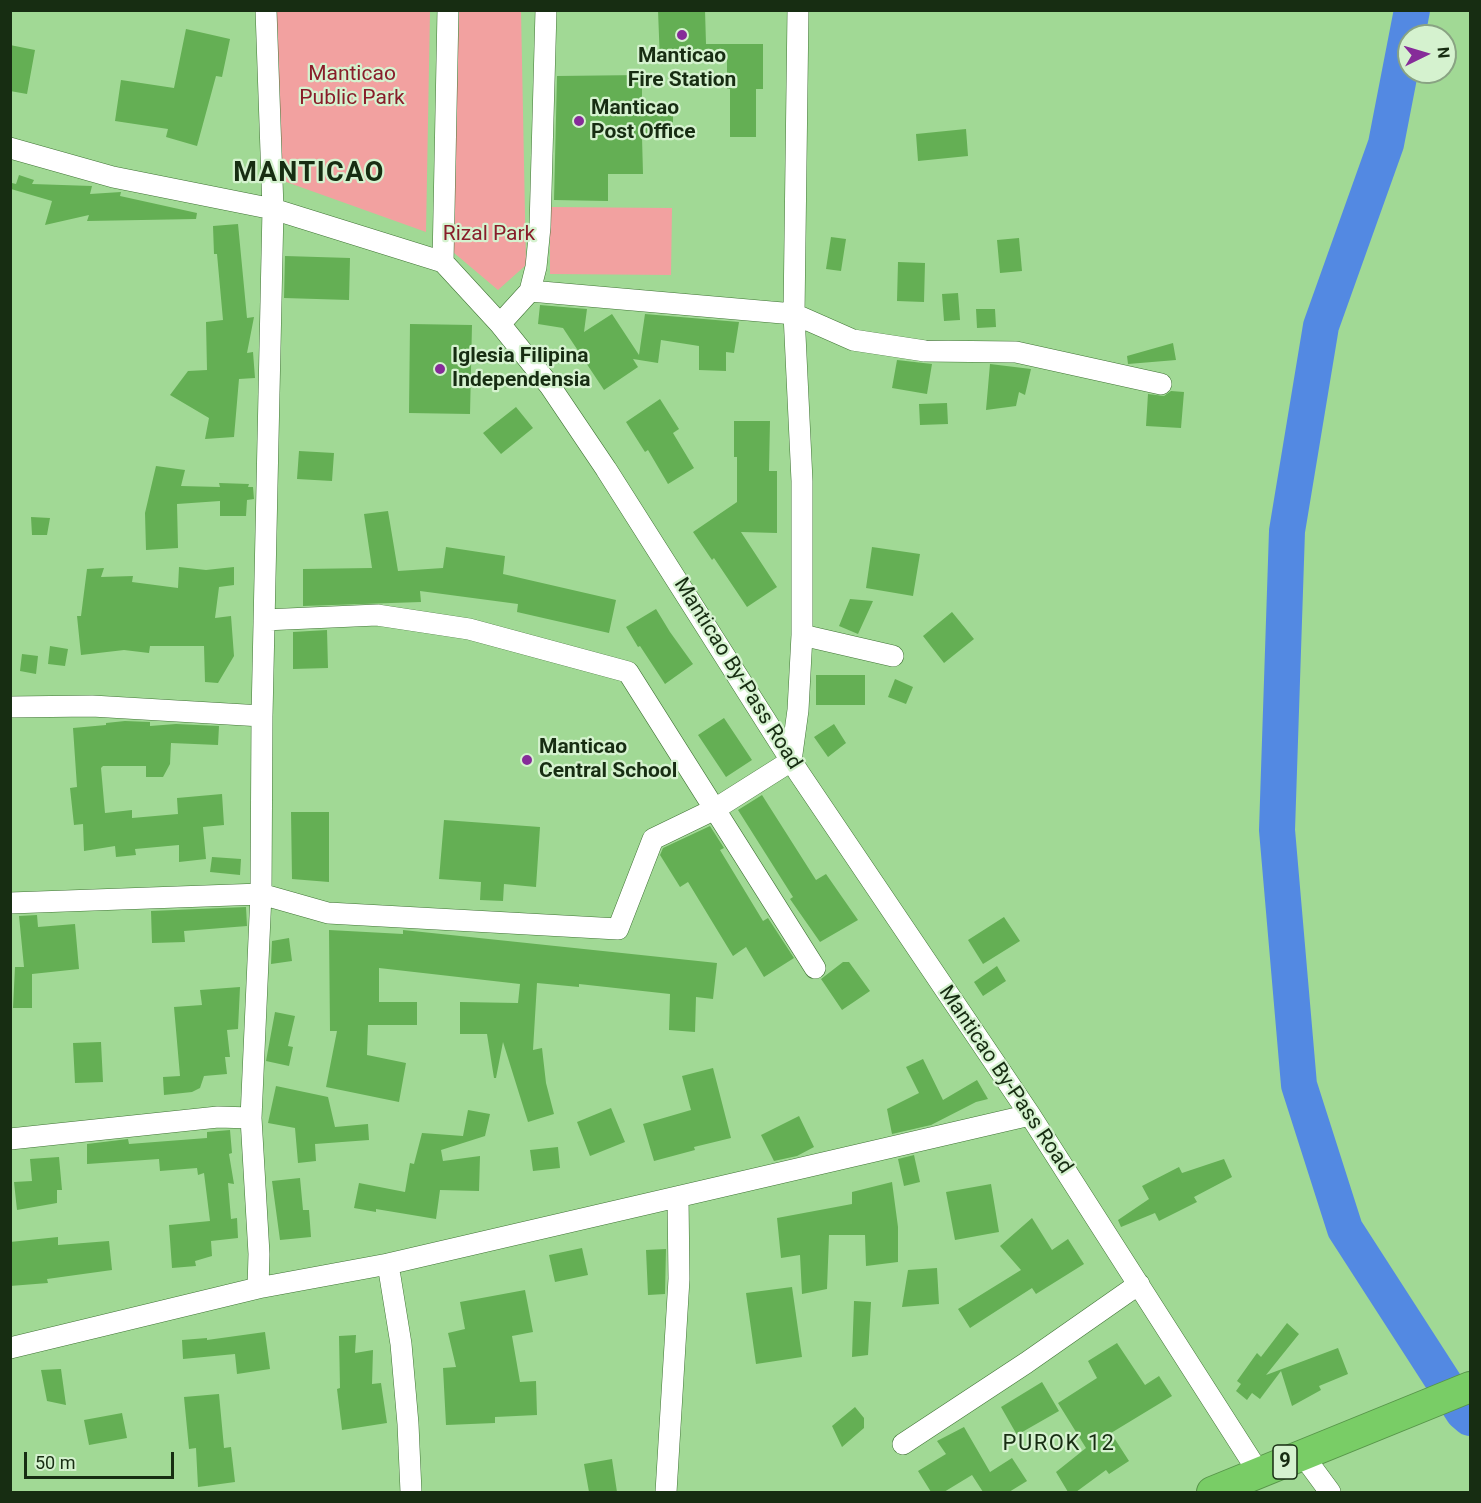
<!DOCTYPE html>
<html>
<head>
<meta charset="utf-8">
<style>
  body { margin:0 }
  #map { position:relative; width:1481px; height:1503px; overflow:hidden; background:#a1d995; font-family:Roboto,sans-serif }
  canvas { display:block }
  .frame { position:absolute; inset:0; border:12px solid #172d12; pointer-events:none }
  .north { position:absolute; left:1397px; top:24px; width:60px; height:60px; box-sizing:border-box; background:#d5f2cf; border:2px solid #89a383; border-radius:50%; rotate:85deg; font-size:16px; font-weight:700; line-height:24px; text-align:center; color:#172d12 }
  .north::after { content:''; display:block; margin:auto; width:21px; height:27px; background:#862c99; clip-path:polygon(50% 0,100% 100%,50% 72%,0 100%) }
  .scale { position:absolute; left:24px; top:1452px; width:150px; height:27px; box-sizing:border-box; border:3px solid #172d12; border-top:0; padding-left:8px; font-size:18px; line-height:21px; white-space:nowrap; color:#172d12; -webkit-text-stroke:4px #d5f2cf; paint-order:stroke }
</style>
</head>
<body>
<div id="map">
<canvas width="1481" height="1503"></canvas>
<div class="frame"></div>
<div class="north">N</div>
<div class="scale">50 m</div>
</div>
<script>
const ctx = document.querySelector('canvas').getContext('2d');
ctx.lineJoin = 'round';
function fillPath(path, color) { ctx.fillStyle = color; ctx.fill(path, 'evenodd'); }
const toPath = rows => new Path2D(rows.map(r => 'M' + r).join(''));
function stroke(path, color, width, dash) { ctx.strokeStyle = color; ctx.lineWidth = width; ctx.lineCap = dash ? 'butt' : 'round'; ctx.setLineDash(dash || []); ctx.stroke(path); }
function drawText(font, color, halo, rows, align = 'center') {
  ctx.font = font + ' Roboto,sans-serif'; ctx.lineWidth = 4.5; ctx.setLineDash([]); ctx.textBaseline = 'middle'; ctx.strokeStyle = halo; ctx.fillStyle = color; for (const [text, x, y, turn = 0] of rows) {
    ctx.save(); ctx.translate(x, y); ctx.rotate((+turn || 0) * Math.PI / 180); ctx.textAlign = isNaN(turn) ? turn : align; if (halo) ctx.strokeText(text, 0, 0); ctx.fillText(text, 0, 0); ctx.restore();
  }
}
const green = toPath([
  [272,11,430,11,426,232,278,179],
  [459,11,521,11,526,265,498,290,453,252],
  [550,207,672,208,671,275,550,274]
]);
const river = toPath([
  [1412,10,1386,144,1321,326,1287,531,1277,830,1299,1085,1345,1229,1463,1412,1470,1418]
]);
const building = toPath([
  [658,10,705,10,706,44,763,44,763,89,756,89,756,137,730,137,730,89,727,89,727,59,660,62],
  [186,29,230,39,222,77,216,76,197,146,166,137,168,129,115,121,121,80,174,88],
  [10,45,35,50,27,94,10,91],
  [642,75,642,111,673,111,673,137,642,137,643,174,608,174,608,201,554,200,557,76],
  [966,129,968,156,918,161,916,134],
  [19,175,34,180,32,184,92,186,90,194,121,192,120,196,197,213,196,219,87,221,89,215,45,225,52,201,11,189,12,183,16,184],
  [238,224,247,318,254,317,247,353,253,352,255,378,239,379,234,437,205,439,209,418,170,395,188,371,207,370,206,322,223,320,217,254,214,254,213,226],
  [831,237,846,239,841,271,826,269],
  [1019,238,1022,271,1000,273,997,240],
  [285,256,350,258,349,300,284,298],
  [898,262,925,263,924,302,897,301],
  [958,293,960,320,944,321,942,294],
  [540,305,587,309,584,332,612,314,639,355,645,314,739,322,734,353,726,352,726,371,699,370,699,346,661,340,658,363,633,359,638,367,604,390,563,328,538,324],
  [976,309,995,309,996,327,977,328],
  [410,324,472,325,470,414,409,413],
  [1173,343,1176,360,1128,364,1127,356],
  [897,360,932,364,927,394,892,388],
  [990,364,1031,369,1025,395,1019,392,1016,406,986,410],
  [1171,391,1184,392,1181,428,1146,426,1148,394,1164,396],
  [660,399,679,429,673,433,694,468,668,484,648,450,645,452,626,422],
  [947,403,948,424,920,425,919,404],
  [516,407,533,428,501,454,483,433],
  [734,421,770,421,769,471,777,471,777,533,741,532,777,587,747,607,714,558,712,560,693,532,737,502,737,457,734,457],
  [299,451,334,453,332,481,297,479],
  [156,466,185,470,181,486,220,487,219,483,249,484,248,487,253,487,254,499,247,500,246,516,220,516,220,501,177,504,178,548,146,550,145,513],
  [388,511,398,571,443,568,446,547,505,556,503,574,616,600,609,633,517,612,518,604,420,591,421,602,303,606,303,569,372,568,364,514],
  [31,517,50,518,47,535,32,535],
  [872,547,920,554,913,596,866,588],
  [179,567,206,570,234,567,234,585,219,587,215,618,231,616,234,656,218,683,205,682,204,646,150,646,149,653,124,650,81,655,77,616,81,616,87,569,104,568,101,577,133,576,132,582,178,588],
  [850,599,873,601,858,634,839,626],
  [656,609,670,632,693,664,665,684,640,646,638,647,626,627],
  [952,612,974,639,944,663,923,636],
  [327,630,328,668,293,669,293,632],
  [50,646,68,649,65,666,48,664],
  [22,654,38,656,36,674,20,671],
  [816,675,865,675,865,705,816,705],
  [895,679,913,687,906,704,888,697],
  [724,718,752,760,726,777,698,735],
  [125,721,150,722,150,726,176,724,219,726,218,745,171,743,170,764,163,777,146,777,146,766,103,766,101,768,105,813,132,810,132,818,178,814,177,798,222,794,224,825,203,827,206,859,179,862,179,845,135,849,136,855,116,857,115,846,84,851,83,824,74,825,70,788,77,787,73,728,106,725,106,723],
  [834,724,846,743,828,757,814,737],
  [762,795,816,880,826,874,858,920,820,942,790,899,793,897,738,810],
  [291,812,329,812,329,882,292,879],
  [444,820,540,827,536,887,504,884,503,901,480,900,481,882,439,879],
  [710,826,724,848,720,850,763,921,768,918,794,958,764,977,746,947,733,956,688,882,680,887,660,855,663,848],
  [212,857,241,859,240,875,210,872],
  [246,907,247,926,184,931,185,942,152,943,151,911],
  [37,915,38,927,75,924,79,969,32,974,32,1008,13,1008,15,967,24,967,19,916],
  [1004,917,1020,941,983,964,968,940],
  [329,930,403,934,403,930,717,963,713,999,696,997,695,1032,669,1030,670,994,579,984,579,987,537,983,533,1050,542,1048,546,1083,554,1114,528,1122,503,1042,496,1078,494,1078,487,1034,460,1034,460,1002,518,1003,520,984,379,968,379,1002,417,1002,417,1025,368,1025,367,1055,406,1063,399,1102,326,1087,337,1031,330,1031],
  [289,938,292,961,271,964,272,941],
  [843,962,849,962,870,991,842,1010,821,979],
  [997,966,1006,981,983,996,974,982],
  [240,987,238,1029,227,1030,230,1057,225,1057,227,1074,204,1076,200,1088,192,1092,164,1095,163,1077,180,1076,174,1007,202,1005,200,990],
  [275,1012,295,1016,288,1046,293,1047,289,1066,266,1061],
  [101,1042,103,1082,75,1083,73,1043],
  [923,1059,943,1100,977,1080,988,1099,976,1102,931,1125,892,1134,887,1109,919,1093,906,1067],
  [713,1068,731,1138,694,1147,695,1150,654,1161,643,1124,691,1110,682,1076],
  [276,1086,328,1097,335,1127,368,1124,369,1140,315,1144,316,1161,298,1163,295,1128,268,1123],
  [611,1108,625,1142,590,1156,577,1122],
  [468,1110,490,1114,485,1136,441,1150,443,1161,480,1156,479,1191,440,1190,436,1219,376,1209,376,1212,354,1208,359,1183,405,1192,410,1163,414,1164,422,1133,463,1136],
  [799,1116,814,1147,797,1156,774,1161,761,1135],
  [230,1130,232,1153,229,1154,234,1184,228,1183,231,1219,237,1218,238,1238,211,1241,212,1256,195,1261,196,1266,172,1268,169,1225,210,1221,204,1173,198,1175,197,1168,160,1171,159,1159,87,1164,87,1144,128,1139,129,1144,207,1138,207,1132],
  [558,1147,560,1168,533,1171,530,1150],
  [914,1155,920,1182,904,1186,898,1159],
  [59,1157,62,1190,57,1190,57,1203,17,1210,14,1182,32,1181,30,1159],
  [1224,1159,1232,1177,1194,1197,1197,1202,1159,1221,1155,1213,1121,1227,1118,1220,1149,1199,1142,1186,1179,1167,1182,1173],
  [300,1178,303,1210,309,1210,311,1237,280,1240,272,1181],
  [892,1182,898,1227,898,1262,866,1266,865,1235,829,1235,827,1289,802,1294,800,1255,781,1258,777,1218,852,1204,852,1192],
  [991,1184,999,1232,955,1240,946,1192],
  [1032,1218,1052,1250,1068,1239,1084,1264,1036,1294,1032,1288,970,1328,958,1309,1021,1270,1000,1246],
  [58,1237,58,1245,109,1241,112,1270,47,1279,48,1283,10,1286,10,1242],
  [582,1248,588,1275,555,1282,549,1255],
  [666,1249,665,1294,648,1295,646,1250],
  [937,1268,939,1304,902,1307,908,1270],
  [792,1287,802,1357,756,1364,746,1293],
  [525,1290,533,1332,512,1336,520,1382,536,1381,537,1415,495,1417,495,1423,446,1425,443,1368,456,1367,448,1333,465,1329,460,1302],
  [854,1301,871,1302,868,1355,852,1357],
  [1287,1323,1299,1334,1266,1375,1338,1348,1348,1374,1319,1386,1321,1390,1292,1406,1281,1371,1260,1399,1252,1393,1247,1400,1236,1391,1241,1384,1237,1381,1257,1353,1261,1357],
  [265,1332,270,1369,237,1374,235,1354,183,1359,182,1340,207,1338,207,1340],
  [356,1335,355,1353,373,1350,372,1384,381,1383,387,1423,342,1430,337,1389,340,1388,339,1336],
  [1117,1343,1145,1385,1159,1376,1172,1396,1111,1433,1129,1461,1109,1474,1106,1470,1076,1492,1068,1492,1056,1472,1086,1448,1058,1403,1097,1378,1088,1361],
  [61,1369,66,1405,47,1401,41,1370],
  [1042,1382,1059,1411,1017,1435,1001,1407],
  [219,1394,224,1448,231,1447,235,1482,198,1487,196,1448,189,1449,184,1397],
  [855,1407,864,1418,864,1428,842,1447,832,1426],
  [122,1413,127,1438,89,1445,84,1420],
  [964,1427,990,1472,1012,1458,1027,1481,1009,1492,983,1492,972,1475,944,1492,931,1492,918,1471,946,1454,937,1441],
  [612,1459,617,1492,589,1492,584,1464]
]);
const minor = toPath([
  [10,148,113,177,273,209,443,262,500,324,550,386,606,469,799,773,1030,1115,1259,1473],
  [443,262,448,10],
  [530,291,536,267,540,227,546,10],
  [500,324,530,291,794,314,853,340,925,351,1016,352,1161,384],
  [264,620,377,615,469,629,628,672,815,968],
  [802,635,893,656],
  [10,707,92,706,262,716],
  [10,903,261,894,328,913,618,929,653,839,715,809,791,761,798,710,802,635,802,481,794,314,798,10],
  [10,1139,218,1117,251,1118],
  [388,1264,401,1344,408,1424,411,1492],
  [258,1288,259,1254,251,1118,261,894,262,716,273,209,266,10],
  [10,1348,258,1288,388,1264,1030,1115],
  [903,1444,1026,1363,1139,1284],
  [1302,1454,1330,1492],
  [666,1492,679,1279,678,1197]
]);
const highway = toPath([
  [1212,1492,1470,1387]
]);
const markers = [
  [682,35,6,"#862c99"],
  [579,121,6,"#862c99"],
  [440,369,6,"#862c99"],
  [527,760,6,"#862c99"]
];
const shields = [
  [1285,1462,24]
];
const shieldNames = [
  ["9",1285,1462]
];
const poiNames = [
  ["Manticao",682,57,"center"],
  ["Fire Station",682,81,"center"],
  ["Manticao",591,109],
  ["Post Office",591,133],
  ["Iglesia Filipina",452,357],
  ["Independensia",452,381],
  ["Manticao",539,748],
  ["Central School",539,772]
];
const parkNames = [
  ["Manticao",352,75],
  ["Public Park",352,99],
  ["Rizal Park",489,235]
];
const streetNames = [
  ["Manticao By-Pass Road",737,674,58],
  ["Manticao By-Pass Road",1005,1080,56]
];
const neighbourhoodNames = [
  ["PUROK 12",1059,1444]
];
const districtNames = [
  ["MANTICAO",309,174]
];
fillPath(green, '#f2a1a0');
stroke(river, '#5389e2', 36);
fillPath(building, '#64af54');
stroke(minor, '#407435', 22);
stroke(highway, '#579549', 32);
stroke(minor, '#fff', 21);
stroke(highway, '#79cd66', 30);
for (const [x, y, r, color] of markers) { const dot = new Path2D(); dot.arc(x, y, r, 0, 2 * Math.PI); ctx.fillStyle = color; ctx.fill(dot); stroke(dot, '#d5f2cf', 2); }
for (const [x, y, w] of shields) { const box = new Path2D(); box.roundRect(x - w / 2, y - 17, w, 34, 4.5); ctx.fillStyle = '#d5f2cf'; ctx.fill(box); stroke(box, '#172d12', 1.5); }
drawText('bold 20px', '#172d12', null, shieldNames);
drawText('bold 21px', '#172d12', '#d5f2cf', poiNames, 'left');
drawText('21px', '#881d2a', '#d5f2cf', parkNames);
drawText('21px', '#172d12', '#d5f2cf', streetNames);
ctx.letterSpacing = '1.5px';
drawText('22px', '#172d12', '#d5f2cf', neighbourhoodNames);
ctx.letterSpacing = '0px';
ctx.letterSpacing = '1.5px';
drawText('bold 27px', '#172d12', '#d5f2cf', districtNames);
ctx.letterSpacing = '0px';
</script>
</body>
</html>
